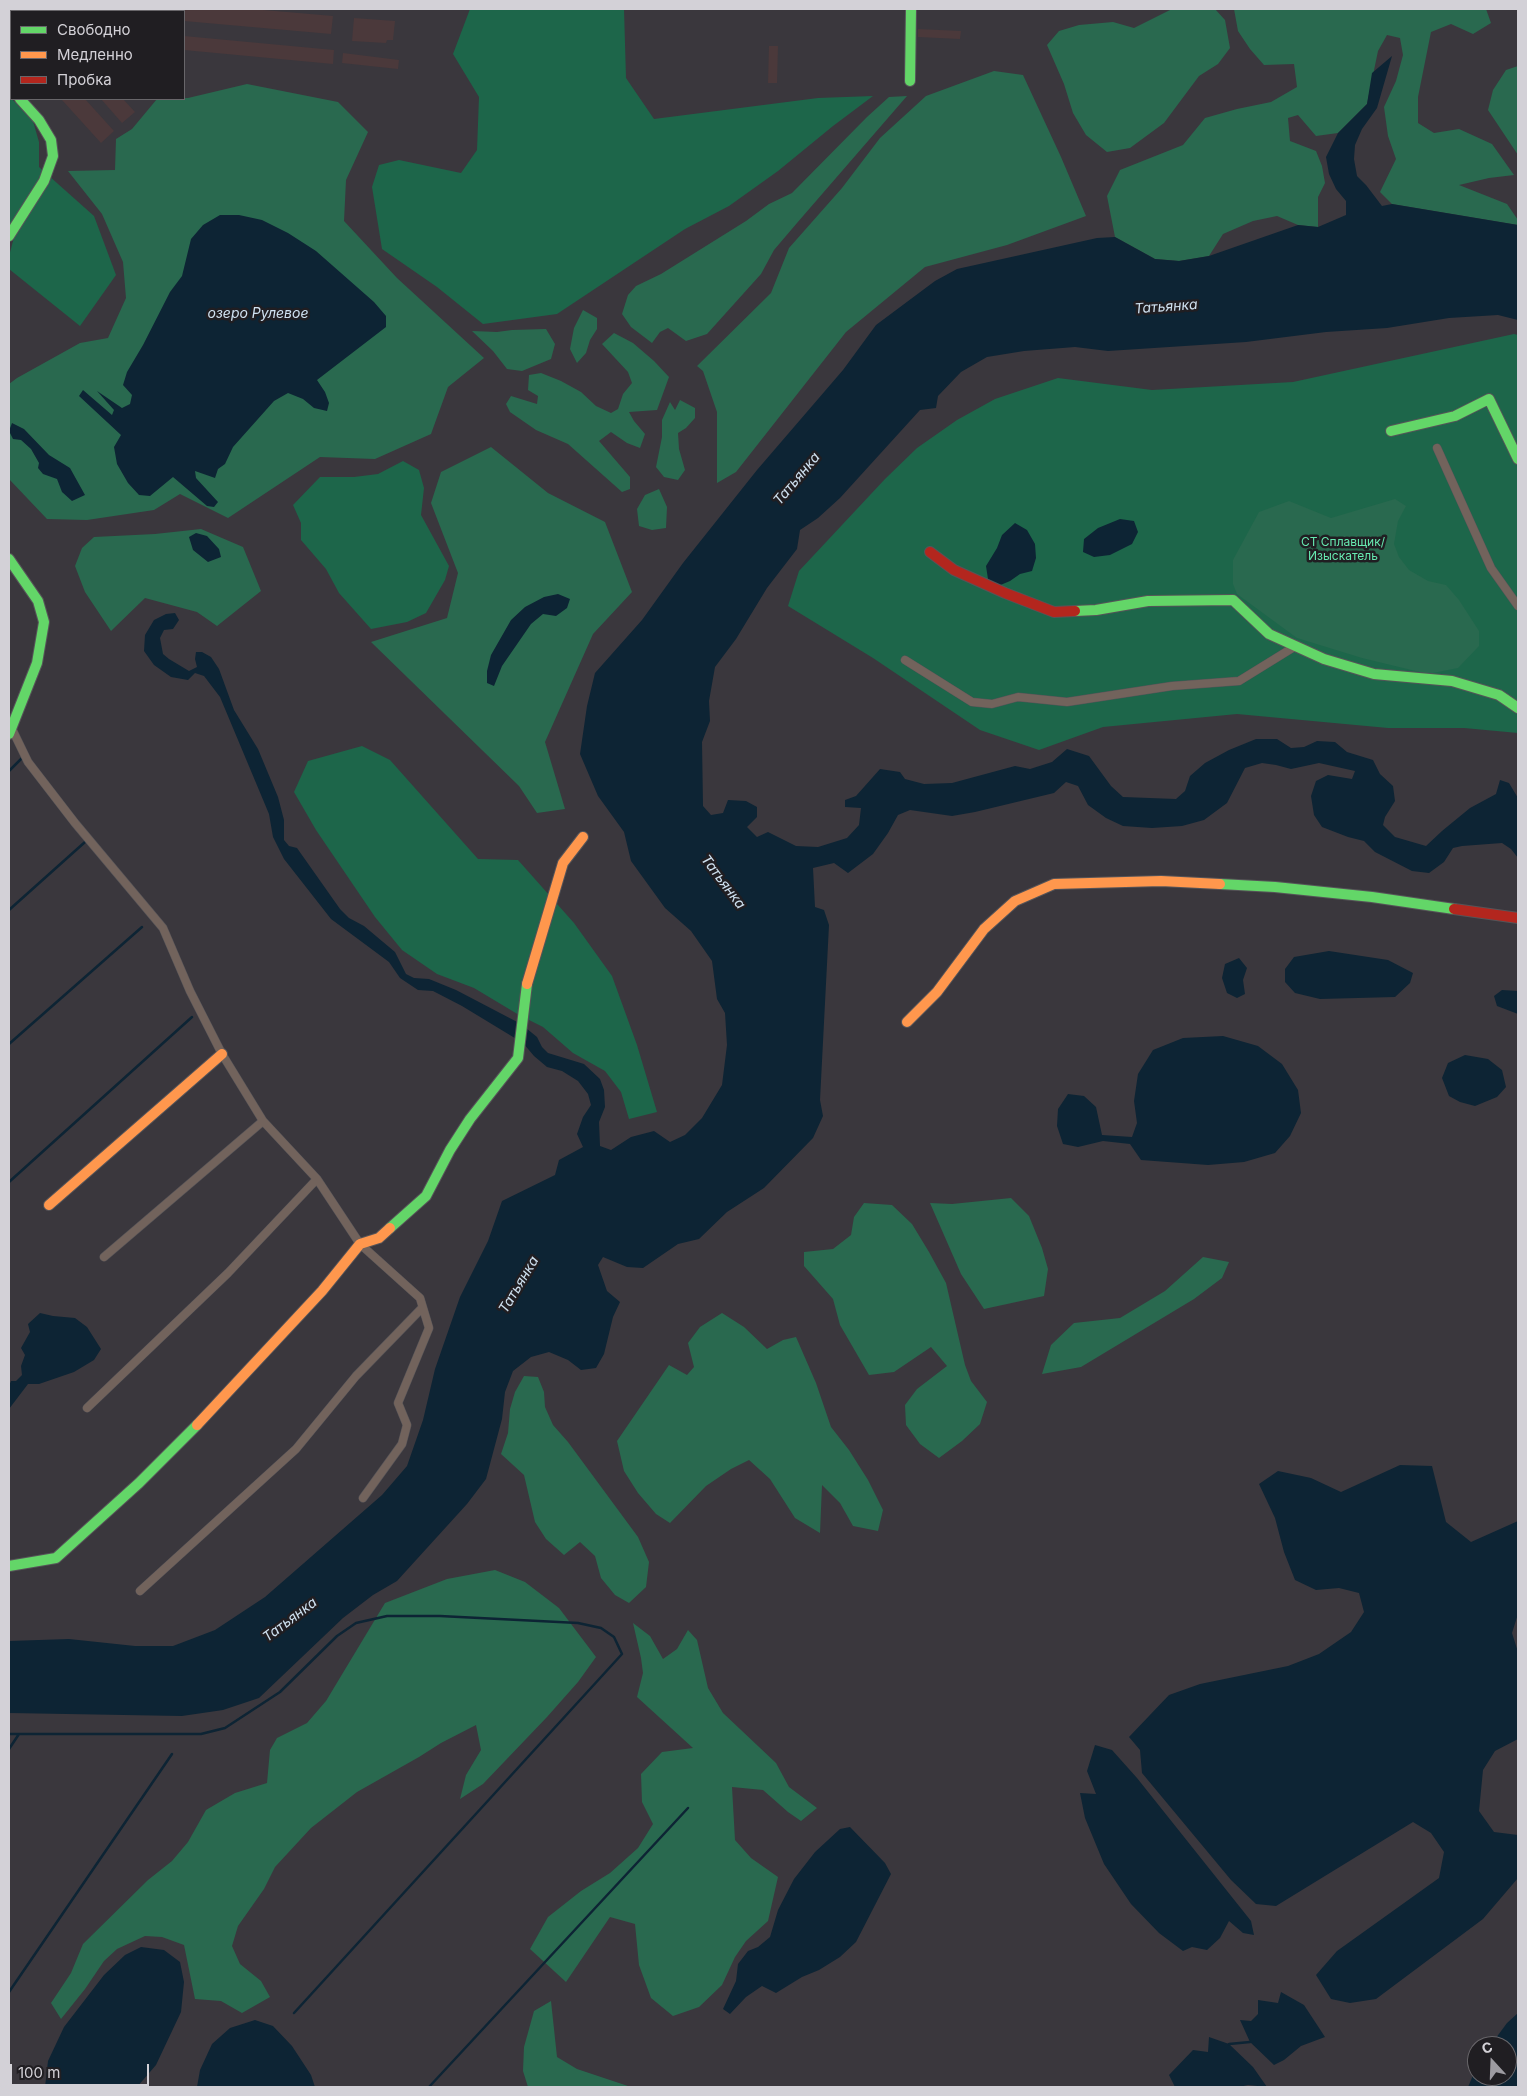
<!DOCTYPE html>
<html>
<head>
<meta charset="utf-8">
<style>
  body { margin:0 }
  #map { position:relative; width:1527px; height:2096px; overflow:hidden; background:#3a373d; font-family:Inter,sans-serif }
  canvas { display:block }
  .frame { position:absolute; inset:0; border:10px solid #d3d1d7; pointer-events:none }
  .legend { position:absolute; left:10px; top:10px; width:175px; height:90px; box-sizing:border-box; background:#201e22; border:1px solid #68666a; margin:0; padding:6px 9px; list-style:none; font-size:15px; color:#d3d1d7 }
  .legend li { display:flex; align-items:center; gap:10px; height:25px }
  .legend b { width:25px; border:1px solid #68666a }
  .north { position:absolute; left:1467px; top:2036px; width:50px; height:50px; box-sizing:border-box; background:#201e22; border:1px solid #68666a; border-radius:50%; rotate:340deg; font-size:14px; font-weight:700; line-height:20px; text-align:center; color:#d3d1d7 }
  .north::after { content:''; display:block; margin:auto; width:18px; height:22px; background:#9d9ba1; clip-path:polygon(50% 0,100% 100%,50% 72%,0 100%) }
  .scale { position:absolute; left:10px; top:2064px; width:139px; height:22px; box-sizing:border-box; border:2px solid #d3d1d7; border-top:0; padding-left:6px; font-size:15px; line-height:18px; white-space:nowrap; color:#d3d1d7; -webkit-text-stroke:4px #201e22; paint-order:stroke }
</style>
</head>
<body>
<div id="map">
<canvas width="1527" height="2096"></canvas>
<div class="frame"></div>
<ul class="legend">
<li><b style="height:6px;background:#63d668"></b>Свободно</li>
<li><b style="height:6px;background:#ff974d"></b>Медленно</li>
<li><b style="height:6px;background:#b3261e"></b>Пробка</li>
</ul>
<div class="north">С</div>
<div class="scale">100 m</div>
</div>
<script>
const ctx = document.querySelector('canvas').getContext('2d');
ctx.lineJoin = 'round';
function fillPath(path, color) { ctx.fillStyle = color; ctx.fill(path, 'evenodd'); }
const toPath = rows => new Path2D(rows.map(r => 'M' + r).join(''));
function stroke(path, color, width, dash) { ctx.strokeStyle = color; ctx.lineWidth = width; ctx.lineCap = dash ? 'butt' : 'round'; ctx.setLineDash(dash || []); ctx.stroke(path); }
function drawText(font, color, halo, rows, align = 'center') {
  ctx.font = font + ' Inter,sans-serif'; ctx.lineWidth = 5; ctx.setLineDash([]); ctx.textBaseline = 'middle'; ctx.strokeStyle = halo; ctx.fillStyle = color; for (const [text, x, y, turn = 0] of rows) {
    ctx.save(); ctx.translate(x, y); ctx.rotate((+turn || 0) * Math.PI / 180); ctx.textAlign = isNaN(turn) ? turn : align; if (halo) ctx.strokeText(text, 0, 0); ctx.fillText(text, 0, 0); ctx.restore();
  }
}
const industrial = toPath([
  [19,9,62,9,57,11,14,11],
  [130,9,252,9,333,16,331,34,184,21,184,11,130,11],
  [354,18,395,21,393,40,387,40,386,43,352,41],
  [918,29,961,31,960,39,918,37],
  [184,36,334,50,333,64,184,50],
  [769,46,778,46,777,83,768,83],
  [343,53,399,60,398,69,342,63],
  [64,99,85,99,114,131,101,143,62,100],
  [101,99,123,99,135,112,122,123]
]);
const green = toPath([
  [470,9,624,9,626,78,654,119,818,98,873,96,833,126,778,171,729,206,685,229,557,314,483,324,437,287,382,249,372,187,379,165,399,160,461,173,477,150,479,97,453,54],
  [9,96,33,121,39,142,39,167,94,216,116,275,80,326,9,269,9,256,16,230,9,232],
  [1514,334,1518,335,1518,733,1464,728,1388,728,1237,714,1103,727,1039,750,980,730,873,658,788,606,799,571,885,479,917,448,957,420,995,399,1058,378,1152,390,1293,382],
  [403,461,419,470,424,488,421,515,449,566,445,580,426,613,407,622,371,629,339,593,326,569,301,540,301,523,293,505,320,477,354,477,378,474],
  [362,746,390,760,478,859,518,860,574,923,612,976,637,1045,657,1112,629,1119,621,1092,605,1071,573,1053,543,1027,519,1015,474,988,437,974,402,950,375,917,316,830,294,792,308,761]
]);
const forest = toPath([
  [1172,9,1215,9,1225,20,1230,48,1218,64,1199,76,1164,123,1130,148,1107,152,1086,135,1073,113,1064,84,1047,45,1059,31,1079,25,1113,22,1134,28],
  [1234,9,1486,9,1491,23,1473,34,1451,24,1431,32,1418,97,1418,123,1434,133,1459,129,1492,144,1514,175,1489,178,1459,185,1507,204,1518,220,1518,225,1392,204,1380,192,1396,159,1388,136,1384,107,1396,81,1403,55,1400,38,1387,35,1378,51,1367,104,1338,133,1316,136,1298,115,1288,118,1290,141,1316,151,1322,166,1325,183,1318,197,1318,227,1298,225,1277,216,1253,221,1223,234,1209,256,1179,261,1155,259,1115,237,1107,196,1120,170,1183,145,1205,118,1237,109,1271,102,1297,87,1294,64,1264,65,1250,49,1238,31],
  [1518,66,1518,155,1488,110,1493,90,1506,70],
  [994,71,1023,75,1061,157,1086,216,1007,245,925,267,846,332,736,472,717,483,717,412,703,371,697,366,771,293,789,248,842,188,880,138,926,96],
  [247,84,338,102,368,132,346,180,344,221,397,278,484,358,448,387,431,434,375,459,320,457,228,518,180,494,154,510,87,520,47,519,9,479,9,384,17,378,80,343,108,338,126,298,123,262,102,214,68,171,115,170,116,139,132,129,157,99,188,98],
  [907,96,797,223,774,250,761,274,707,334,686,341,668,328,660,332,652,343,631,327,622,314,628,295,636,286,661,274,746,221,769,204,792,193,867,117,889,97],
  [583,310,597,318,597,329,590,340,586,353,577,363,570,349,574,328],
  [546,329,555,344,551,359,522,371,507,369,493,351,472,331,497,332,512,330],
  [614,333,633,343,654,361,669,377,657,410,629,412,634,421,645,434,640,448,627,443,611,432,599,441,630,477,630,489,622,492,568,444,536,430,510,412,506,404,511,396,537,404,538,396,528,390,529,375,541,373,561,381,581,392,596,406,611,413,618,409,623,394,632,383,628,372,602,344],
  [680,400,695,408,695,418,686,428,678,433,679,449,685,470,678,480,664,477,656,467,662,437,662,420,670,402,675,410],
  [491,447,548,493,605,522,632,592,593,634,545,742,565,809,537,813,519,786,371,642,447,618,458,573,431,503,441,472],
  [659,489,667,507,666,528,652,530,639,526,637,509,645,495],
  [1395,499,1406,506,1398,521,1394,544,1399,557,1409,570,1428,581,1446,585,1459,600,1479,631,1479,646,1458,668,1428,674,1362,658,1297,638,1237,594,1233,584,1233,560,1259,512,1289,501,1331,518],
  [201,529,243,547,261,591,217,626,197,612,145,598,111,631,85,592,75,566,82,548,94,537,155,534],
  [1011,1198,1029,1216,1042,1248,1048,1269,1044,1296,984,1309,961,1274,930,1203,952,1204],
  [864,1203,892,1205,912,1224,929,1252,946,1283,965,1365,971,1381,987,1402,980,1424,962,1441,939,1458,920,1444,906,1425,905,1405,917,1389,947,1366,931,1347,894,1372,869,1375,840,1325,833,1299,804,1266,804,1252,833,1249,851,1235,854,1217],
  [1203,1257,1229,1262,1222,1278,1194,1299,1081,1367,1042,1374,1051,1345,1074,1323,1120,1318,1165,1291],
  [722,1313,744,1327,767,1349,783,1340,796,1337,816,1383,831,1427,849,1450,868,1480,883,1510,878,1531,853,1526,840,1503,822,1485,820,1533,795,1518,770,1479,749,1460,731,1469,706,1486,670,1523,656,1514,638,1493,624,1471,617,1441,669,1365,687,1375,694,1367,688,1343,700,1327],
  [524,1376,538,1377,544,1392,545,1407,553,1425,568,1442,638,1537,649,1562,646,1587,629,1603,615,1595,601,1578,595,1556,580,1542,564,1555,546,1539,535,1522,524,1475,501,1454,508,1433,510,1409,515,1392],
  [495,1570,525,1582,559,1608,596,1657,578,1682,547,1717,483,1784,460,1799,466,1775,481,1750,476,1725,441,1743,419,1757,357,1792,311,1828,275,1867,264,1889,238,1926,232,1946,240,1964,261,1981,270,1997,242,2013,221,2001,195,1999,184,1945,162,1937,145,1936,117,1949,104,1961,85,1989,61,2019,51,2003,71,1973,83,1944,148,1880,172,1861,188,1842,206,1810,235,1793,267,1783,270,1750,277,1738,307,1723,326,1701,385,1603,447,1579],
  [633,1623,650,1636,663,1659,677,1649,688,1630,697,1640,708,1688,723,1713,776,1763,789,1787,817,1808,801,1821,788,1812,763,1790,732,1787,735,1840,751,1858,778,1877,768,1921,746,1941,735,1957,722,1985,699,2007,673,2016,651,1998,639,1965,635,1924,610,1917,566,1982,530,1949,548,1917,581,1891,610,1873,638,1848,653,1824,642,1802,641,1774,662,1752,693,1748,637,1697,643,1673,641,1658],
  [551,2001,557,2057,577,2069,631,2087,528,2087,523,2071,524,2047,534,2011]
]);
const water = toPath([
  [1392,56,1377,108,1362,129,1355,145,1354,159,1357,176,1366,185,1382,206,1392,204,1518,225,1518,320,1498,315,1449,318,1387,328,1326,332,1246,342,1108,351,1075,347,1024,351,987,357,961,372,938,396,936,408,920,410,840,498,818,518,800,530,797,549,767,588,736,639,715,667,709,701,710,721,702,742,703,806,711,815,723,813,728,800,746,801,757,807,757,817,747,827,757,837,768,832,796,846,818,847,847,838,859,825,861,808,845,807,845,800,856,796,880,769,900,772,905,779,924,784,952,783,1015,766,1030,769,1052,762,1067,749,1089,756,1111,786,1123,797,1176,799,1185,791,1190,776,1205,763,1229,750,1256,739,1277,739,1291,748,1304,747,1317,741,1335,742,1347,752,1373,760,1380,774,1393,786,1395,801,1385,817,1383,825,1395,837,1426,846,1442,831,1470,808,1496,794,1500,780,1509,783,1518,798,1518,858,1511,849,1502,843,1462,846,1453,848,1444,862,1429,873,1412,871,1375,852,1364,841,1348,837,1322,827,1314,815,1311,796,1316,781,1328,775,1352,779,1355,771,1319,763,1291,769,1276,765,1262,763,1245,768,1227,803,1204,820,1182,826,1152,828,1123,826,1106,818,1088,805,1078,786,1066,782,1054,793,975,812,952,816,910,810,898,815,888,833,873,854,848,873,834,863,813,868,815,907,824,910,829,925,820,1100,823,1116,813,1138,764,1188,727,1212,699,1239,678,1244,643,1268,627,1267,603,1257,598,1265,607,1291,620,1302,613,1317,604,1354,596,1368,581,1370,568,1360,549,1352,531,1357,513,1371,505,1392,502,1419,486,1479,467,1504,397,1581,373,1595,343,1618,259,1698,223,1710,182,1716,9,1713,9,1641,69,1639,135,1646,173,1646,215,1630,265,1597,382,1495,407,1466,423,1420,435,1369,460,1297,488,1241,502,1201,555,1175,559,1160,583,1147,577,1134,583,1117,591,1105,588,1094,578,1081,562,1071,547,1067,534,1056,523,1043,462,1006,433,991,418,990,400,978,389,962,331,919,284,859,273,837,269,814,220,697,204,676,195,673,188,680,171,677,154,665,144,651,145,635,154,620,166,614,175,613,179,620,173,629,164,630,160,638,163,654,169,659,189,671,197,667,195,659,196,652,202,652,211,657,219,669,234,710,258,749,278,797,284,820,284,840,289,846,297,848,340,909,349,918,364,926,395,952,406,974,414,978,429,979,456,990,521,1024,537,1037,542,1047,548,1053,584,1064,600,1079,604,1090,605,1107,599,1122,600,1146,611,1150,631,1137,654,1131,670,1142,685,1135,702,1118,722,1085,727,1045,725,1013,717,999,712,961,691,931,665,908,631,861,624,832,598,796,580,754,587,706,595,673,642,620,683,563,757,470,843,370,876,325,935,281,957,269,1097,238,1115,237,1155,259,1179,261,1209,256,1298,225,1318,227,1346,215,1346,201,1336,189,1329,174,1326,157,1338,133,1367,104,1372,73],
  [220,215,239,215,262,220,288,233,316,251,374,302,386,316,386,327,317,380,325,392,329,403,327,411,314,408,303,399,288,393,274,401,233,447,225,464,218,469,215,478,195,471,196,478,218,502,214,507,207,506,173,477,150,496,139,495,128,483,117,464,114,447,121,435,79,396,83,390,112,415,114,410,97,391,122,408,130,404,132,395,123,385,127,372,143,345,170,292,182,276,191,239,203,225],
  [12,423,24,429,49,455,70,468,85,495,72,501,62,492,57,479,43,474,38,468,39,463,31,449,21,440,13,439,9,431],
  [1120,519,1134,521,1138,532,1132,544,1110,555,1094,557,1083,552,1084,539,1098,528],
  [1015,523,1027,530,1035,544,1036,558,1032,571,1020,574,1010,581,998,586,988,579,986,566,997,548,1002,535],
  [196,533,207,536,219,549,221,557,208,562,193,550,189,537],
  [558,594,570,599,567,608,556,616,543,614,531,624,502,666,494,686,487,683,487,671,491,655,511,620,525,607,544,597],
  [1329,951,1388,960,1413,973,1410,983,1395,997,1320,999,1295,993,1285,982,1285,969,1294,957],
  [1239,958,1247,968,1243,980,1245,994,1237,998,1227,993,1222,978,1225,964],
  [1502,990,1518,991,1518,1014,1497,1006,1494,996],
  [1223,1036,1258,1046,1282,1064,1298,1090,1301,1113,1290,1136,1275,1153,1244,1162,1208,1165,1141,1160,1130,1144,1103,1141,1078,1147,1063,1144,1057,1126,1058,1109,1068,1094,1084,1096,1096,1107,1102,1135,1132,1137,1137,1123,1134,1101,1138,1074,1153,1050,1183,1038],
  [1465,1055,1488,1059,1502,1070,1506,1087,1497,1097,1475,1106,1460,1102,1449,1096,1442,1078,1448,1063],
  [40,1313,53,1316,75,1318,87,1327,101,1349,94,1360,74,1372,39,1384,28,1384,9,1409,9,1386,11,1381,16,1381,22,1375,21,1366,25,1355,21,1348,30,1332,28,1324],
  [1400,1465,1432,1466,1446,1522,1471,1542,1518,1521,1518,1614,1512,1633,1518,1652,1518,1739,1495,1751,1483,1770,1479,1811,1494,1832,1518,1835,1518,1878,1483,1919,1376,1999,1350,2003,1331,1999,1316,1975,1337,1951,1439,1878,1444,1852,1431,1833,1413,1822,1276,1906,1256,1904,1231,1880,1142,1773,1140,1750,1129,1737,1169,1695,1200,1684,1288,1666,1319,1654,1351,1632,1364,1612,1359,1593,1339,1588,1316,1590,1295,1580,1284,1552,1275,1518,1259,1484,1278,1471,1311,1478,1341,1492],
  [1095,1745,1112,1750,1137,1778,1251,1921,1254,1935,1243,1933,1229,1921,1220,1938,1207,1950,1192,1947,1183,1951,1159,1933,1131,1904,1104,1864,1085,1818,1080,1793,1096,1794,1087,1771],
  [850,1827,885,1863,891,1874,856,1942,840,1957,819,1970,802,1977,776,1993,762,1986,746,1997,730,2014,723,2009,736,1981,738,1964,748,1951,758,1947,770,1937,778,1910,794,1879,815,1852,840,1829],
  [141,1947,164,1950,180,1962,184,1982,181,2012,156,2065,137,2087,45,2087,48,2061,64,2027,104,1975,125,1955],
  [1281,1992,1304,2005,1325,2037,1301,2046,1284,2060,1274,2065,1250,2042,1240,2020,1251,2021,1258,2014,1258,2000,1278,2003],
  [1518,2013,1518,2087,1468,2087,1477,2066,1477,2076,1507,2076,1507,2046,1490,2046,1507,2023],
  [255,2020,273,2026,292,2046,311,2075,315,2087,197,2087,200,2070,212,2044,230,2028],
  [1209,2037,1229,2044,1253,2067,1267,2087,1248,2085,1239,2087,1175,2087,1169,2075,1193,2050,1208,2052]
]);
const stream = toPath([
  [9,771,22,758],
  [9,910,85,842],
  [9,1044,142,927],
  [9,1182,192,1017],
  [9,1734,201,1734,225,1728,280,1692,337,1636,356,1623,387,1616,440,1616,578,1623,601,1628,614,1637,622,1654,294,2013],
  [9,1749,19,1734],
  [9,1992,172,1754],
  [1229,2044,1250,2042],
  [429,2087,688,1808]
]);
const street = toPath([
  [1437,448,1491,568,1518,606],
  [905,660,972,702,992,704,1018,697,1067,702,1172,686,1239,681,1294,647],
  [12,729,28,762,75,823,163,928,190,991,222,1054,263,1121,317,1179,360,1244,420,1298,429,1328,398,1403,407,1425,402,1444,363,1498],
  [104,1257,263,1121],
  [87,1408,228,1273,317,1179],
  [140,1591,296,1449,356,1376,422,1308]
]);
const fast = toPath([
  [910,81,911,9],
  [9,236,44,181,53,156,51,140,39,120,20,99],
  [1391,431,1455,416,1489,399,1518,459],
  [9,559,38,601,44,622,37,663,9,734],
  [1075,611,1096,610,1148,601,1233,600,1269,634,1324,659,1374,674,1452,681,1499,695,1518,708],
  [1220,884,1275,887,1372,897,1454,909],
  [390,1228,426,1196,450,1150,470,1119,518,1058,527,984],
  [9,1566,56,1558,139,1483,197,1425]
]);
const slow = toPath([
  [9,87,11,89],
  [527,984,563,863,583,837],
  [907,1022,937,992,984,929,1015,901,1054,884,1161,881,1220,884],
  [49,1205,222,1054],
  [197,1425,322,1291,360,1244,379,1238,390,1228]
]);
const jam = toPath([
  [930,552,954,570,1005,593,1054,612,1075,611],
  [1454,909,1518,918]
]);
const parkNames = [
  ["СТ Сплавщик/",1343,542],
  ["Изыскатель",1343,556]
];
const waterNames = [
  ["Татьянка",1166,307,-4],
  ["озеро Рулевое",258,314],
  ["Татьянка",797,479,-50],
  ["Татьянка",723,882,53],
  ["Татьянка",519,1285,-59],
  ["Татьянка",290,1620,-37]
];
fillPath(industrial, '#4b393b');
fillPath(green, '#1d664a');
fillPath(forest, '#29694f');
fillPath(water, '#0d2434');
stroke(stream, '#0d2434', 2.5);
stroke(street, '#565458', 9);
stroke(fast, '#565458', 12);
stroke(slow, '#565458', 12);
stroke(jam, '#565458', 12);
stroke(street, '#72635c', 8);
stroke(fast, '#63d668', 10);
stroke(slow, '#ff974d', 10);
stroke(jam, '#b3261e', 10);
drawText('12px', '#67eab1', '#201e22', parkNames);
drawText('italic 14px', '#cfe1f0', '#201e22', waterNames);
</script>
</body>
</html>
